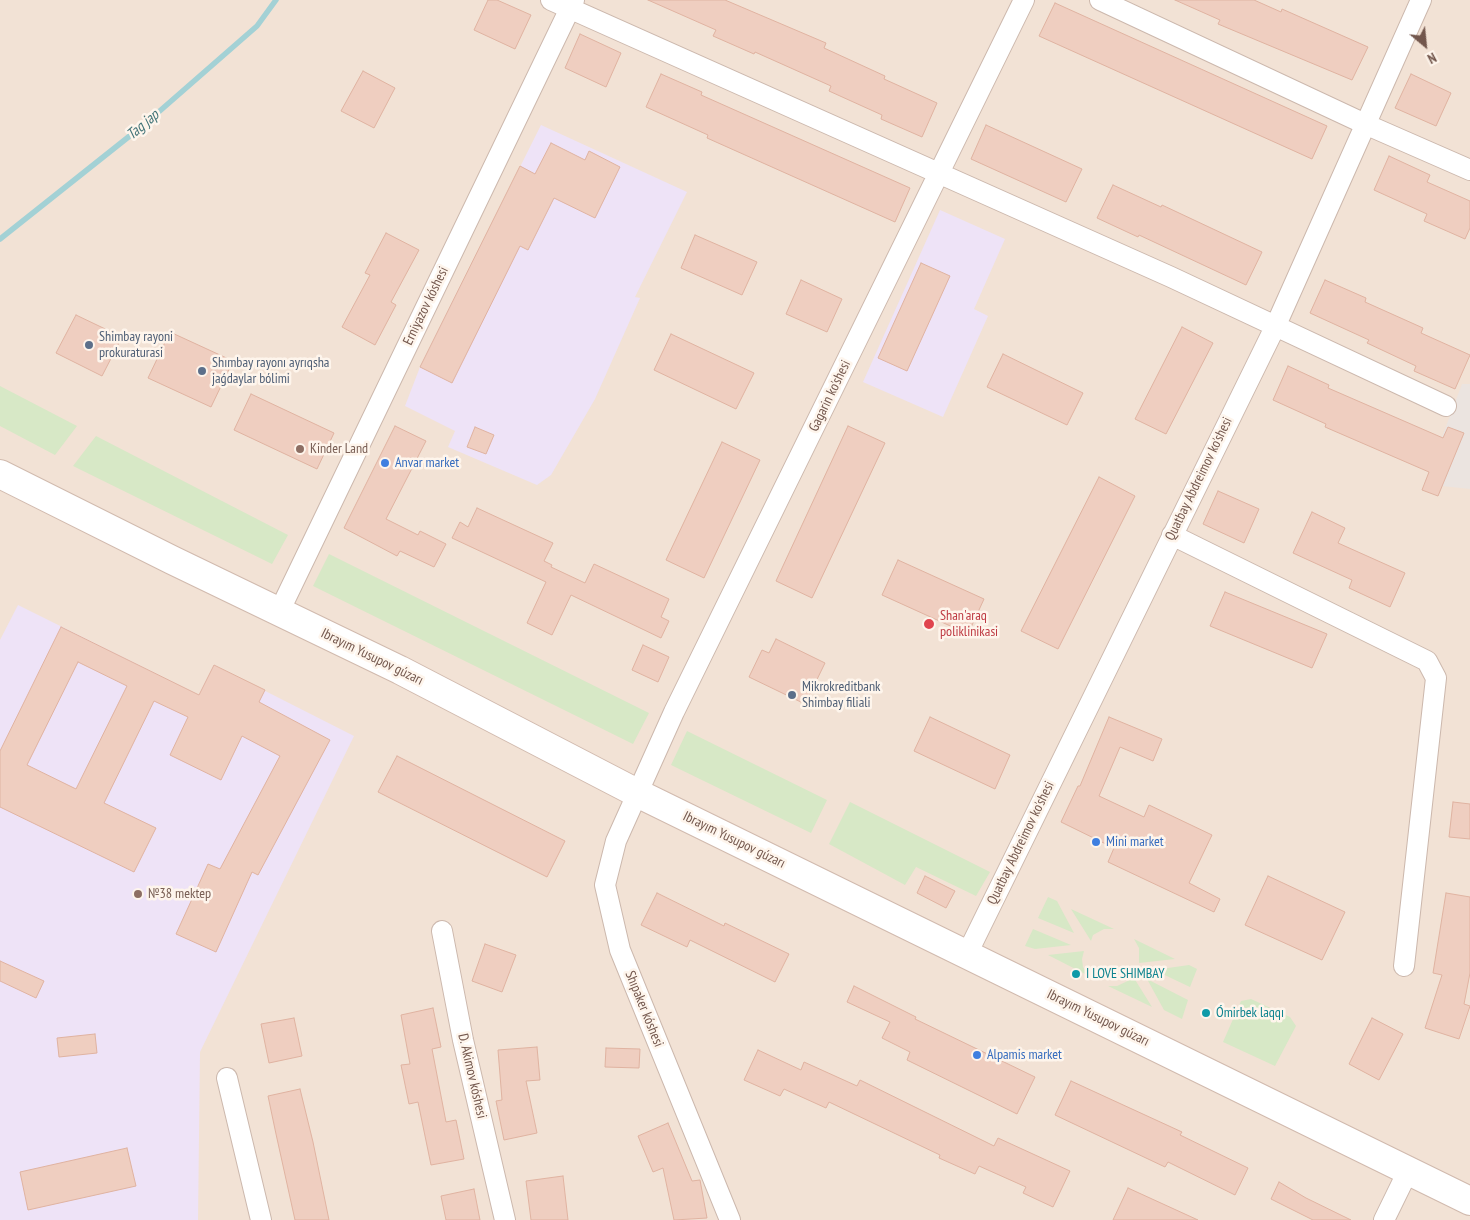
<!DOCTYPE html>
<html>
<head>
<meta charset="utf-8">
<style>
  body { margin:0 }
  #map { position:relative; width:1470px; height:1220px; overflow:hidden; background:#fbf1e6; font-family:"PT Sans Narrow",sans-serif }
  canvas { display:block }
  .north { position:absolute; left:1400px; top:20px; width:50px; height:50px; -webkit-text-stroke:4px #fef5ec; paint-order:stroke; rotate:152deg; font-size:14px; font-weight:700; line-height:20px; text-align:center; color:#73574d }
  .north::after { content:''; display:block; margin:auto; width:18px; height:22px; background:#73574d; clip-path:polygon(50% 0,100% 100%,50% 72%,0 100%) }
</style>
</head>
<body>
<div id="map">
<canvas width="1470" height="1220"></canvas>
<div class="north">N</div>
</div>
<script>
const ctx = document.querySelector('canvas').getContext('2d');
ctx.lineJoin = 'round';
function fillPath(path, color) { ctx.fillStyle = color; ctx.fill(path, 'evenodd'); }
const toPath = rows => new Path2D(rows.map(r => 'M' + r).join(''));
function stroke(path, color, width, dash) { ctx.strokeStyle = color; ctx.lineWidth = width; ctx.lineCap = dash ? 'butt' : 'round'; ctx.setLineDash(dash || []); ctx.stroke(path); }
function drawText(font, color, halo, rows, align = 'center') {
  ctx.font = font + ' "PT Sans Narrow",sans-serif'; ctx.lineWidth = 5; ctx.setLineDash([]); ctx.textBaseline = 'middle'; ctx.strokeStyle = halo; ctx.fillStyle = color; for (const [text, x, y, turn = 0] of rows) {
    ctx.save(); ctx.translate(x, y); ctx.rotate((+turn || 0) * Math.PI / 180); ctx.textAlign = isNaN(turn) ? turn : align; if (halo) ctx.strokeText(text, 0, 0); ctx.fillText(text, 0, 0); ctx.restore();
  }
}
const residential = toPath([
  [0,0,1470,0,1470,1220,0,1220]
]);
const industrial = toPath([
  [1462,384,1470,384,1470,489,1442,486,1438,496,1422,490]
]);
const education = toPath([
  [541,125,687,192,635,297,640,298,595,399,551,475,537,485,448,447,455,431,405,406,420,367],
  [940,210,1005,239,974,309,988,316,943,417,863,382],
  [18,605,199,695,214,665,354,736,200,1052,198,1220,0,1220,0,640]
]);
const green = toPath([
  [0,386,77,426,55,455,0,426],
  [96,436,288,535,272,564,73,466],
  [329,554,649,713,633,744,313,586],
  [687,731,827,800,811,833,671,765],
  [850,802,990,872,976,896,916,867,905,885,829,844],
  [1048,897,1057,901,1074,933,1038,918],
  [1071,909,1114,929,1104,929,1093,935,1091,941],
  [1033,929,1071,945,1035,949,1025,946],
  [1134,939,1175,959,1139,963,1139,948],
  [1084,951,1082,959,1083,967,1089,976,1048,955],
  [1189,965,1197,969,1190,987,1154,970],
  [1134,978,1152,1007,1108,986,1117,986],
  [1147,979,1188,1000,1182,1019,1164,1010],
  [1251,999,1290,1017,1296,1026,1275,1066,1223,1042,1241,1001]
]);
const stream = toPath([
  [0,239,146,123,257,26,276,0]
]);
const building = toPath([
  [488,0,497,0,531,15,515,49,474,30,488,0],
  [648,0,725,0,826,43,824,48,885,76,884,79,937,103,922,137,881,119,882,115,829,91,831,86,755,52,754,54,713,36,716,30,648,0],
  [1175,0,1254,0,1281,12,1282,9,1368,47,1352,80,1218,24,1220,20,1175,0],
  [1055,3,1327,126,1312,159,1039,36,1055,3],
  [580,34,621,53,606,87,565,68,580,34],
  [363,71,395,88,374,128,341,111,363,71],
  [661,74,702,92,701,95,910,188,895,222,707,138,708,135,646,107,661,74],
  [1411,74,1451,93,1436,126,1395,108,1411,74],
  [986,125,1082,169,1066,202,971,159,986,125],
  [551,143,585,160,589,151,620,167,595,218,554,198,528,250,520,246,452,383,420,367,520,166,535,174,551,143],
  [1389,156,1430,175,1427,182,1470,201,1470,228,1465,239,1424,221,1427,214,1374,190,1389,156],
  [1113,185,1161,207,1162,205,1262,252,1246,285,1139,235,1138,237,1097,218,1113,185],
  [386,233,419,250,391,302,396,305,375,345,342,327,370,275,365,273,386,233],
  [695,235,757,262,742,295,681,268,695,235],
  [921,263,950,276,907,371,878,358,921,263],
  [801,280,842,299,827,332,786,314,801,280],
  [1325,280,1366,298,1365,302,1423,328,1421,333,1470,355,1455,389,1414,371,1416,366,1367,343,1369,340,1310,313,1325,280],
  [76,315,122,337,102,376,56,353,76,315],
  [1182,327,1213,343,1166,434,1135,419,1182,327],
  [170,332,233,361,211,407,148,378,170,332],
  [671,334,754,373,736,409,654,370,671,334],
  [1003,354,1083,393,1067,425,987,387,1003,354],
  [1288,366,1329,385,1328,388,1443,438,1448,427,1464,433,1438,496,1422,490,1429,472,1325,427,1326,424,1273,400,1288,366],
  [251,394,334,433,317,469,234,430,251,394],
  [395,426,426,441,386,519,418,535,420,531,446,544,434,567,400,551,397,556,344,528,395,426],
  [848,426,885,443,812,598,776,581,848,426],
  [475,427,494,435,486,454,467,447,475,427],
  [722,442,760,460,704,578,666,560,722,442],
  [1099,477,1135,496,1058,649,1021,631,1099,477],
  [1218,491,1259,509,1244,543,1203,524,1218,491],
  [477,508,553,543,544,561,552,565,551,567,585,583,594,564,669,599,661,617,669,621,661,638,571,595,552,635,527,623,546,582,452,538,460,522,468,527,477,508],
  [1312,512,1345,528,1338,543,1405,573,1390,607,1349,588,1352,580,1293,553,1312,512],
  [898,560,984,599,968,634,882,595,898,560],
  [1225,592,1327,634,1312,668,1210,626,1225,592],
  [61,627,199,695,214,665,265,690,259,702,330,740,258,875,252,872,216,952,176,934,208,864,220,869,280,756,242,736,221,780,170,755,188,717,154,701,104,803,156,828,134,872,0,807,0,751,61,627],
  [78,662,127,686,76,789,27,765,78,662],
  [776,639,825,663,805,704,749,677,762,650,769,653,776,639],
  [643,645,669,657,658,682,632,670,643,645],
  [930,717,1010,755,995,789,914,751,930,717],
  [1109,717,1162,739,1153,761,1120,747,1099,796,1144,817,1149,805,1212,835,1189,883,1220,899,1214,912,1108,862,1114,848,1061,822,1078,786,1080,786,1109,717],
  [397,756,565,841,547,877,378,792,397,756],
  [1453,802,1470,804,1470,839,1449,837,1453,802],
  [925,876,955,891,946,908,917,893,925,876],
  [1268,876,1345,912,1322,960,1245,925,1268,876],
  [657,893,724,926,725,923,789,954,775,982,690,940,687,947,641,925,657,893],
  [1446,893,1470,897,1470,973,1464,1004,1470,1006,1459,1039,1425,1028,1442,975,1433,973,1446,893],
  [485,944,516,955,502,992,472,981,485,944],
  [0,961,44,981,36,998,0,981,0,961],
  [854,986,916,1017,915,1019,1035,1077,1017,1114,907,1060,910,1052,882,1038,890,1022,847,1002,854,986],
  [433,1008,441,1047,432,1049,446,1122,456,1120,464,1159,431,1165,418,1102,409,1104,401,1065,410,1064,401,1015,433,1008],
  [294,1018,302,1056,269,1063,261,1024,294,1018],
  [1372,1018,1403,1034,1379,1080,1349,1064,1372,1018],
  [95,1034,97,1053,59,1057,57,1038,95,1034],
  [537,1047,540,1080,526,1081,537,1133,504,1140,496,1101,502,1100,498,1050,537,1047],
  [606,1048,640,1049,639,1068,605,1067,606,1048],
  [758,1050,801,1070,804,1062,857,1086,860,1080,994,1146,998,1138,1070,1171,1053,1207,1023,1193,1026,1187,979,1166,975,1174,939,1158,940,1155,829,1102,826,1108,784,1089,780,1096,744,1080,758,1050],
  [1071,1081,1182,1132,1180,1135,1248,1168,1235,1195,1168,1162,1165,1167,1055,1115,1071,1081],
  [300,1089,313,1142,329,1220,295,1220,276,1134,268,1096,300,1089],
  [668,1123,692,1181,700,1180,707,1218,674,1220,663,1168,653,1172,638,1136,668,1123],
  [127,1148,136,1186,28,1210,20,1172,127,1148],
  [563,1176,568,1220,531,1220,526,1181,563,1176],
  [1279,1182,1306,1198,1351,1220,1313,1220,1271,1199,1279,1182],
  [1128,1188,1198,1220,1113,1220,1128,1188],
  [474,1189,480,1220,446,1220,441,1196,474,1189]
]);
const minor = toPath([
  [551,0,1171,277,1446,406],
  [1100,0,1365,124,1470,170],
  [1172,535,1427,661,1436,678,1404,966],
  [279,612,574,0],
  [442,931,463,1040,505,1220],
  [967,954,1276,325,1421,0],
  [227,1078,261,1220],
  [730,1220,620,950,605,885,616,841,674,712,1024,0],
  [1384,1220,1408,1171]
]);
const secondary = toPath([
  [0,474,172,560,400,670,637,793,1470,1201]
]);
const markers = [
  [89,345,5,"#5c6f8a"],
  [202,371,5,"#5c6f8a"],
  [300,449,5,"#8d6e63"],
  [385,463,5,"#3f7fe0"],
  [929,624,6,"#e0444e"],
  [792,695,5,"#5c6f8a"],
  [1096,842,5,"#3f7fe0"],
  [138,894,5,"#8d6e63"],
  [1076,974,5,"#0f9aa8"],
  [1206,1013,5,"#0f9aa8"],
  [977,1055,5,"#3f7fe0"]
];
const streetNames = [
  ["Erniyazov kóshesi",426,306,-64],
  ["Gagarin ko'shesi",830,396,-64],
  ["Quatbay Abdreimov ko'shesi",1199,479,-64],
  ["Ibrayım Yusupov gúzarı",372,657,26],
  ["Ibrayım Yusupov gúzarı",734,840,26],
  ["Quatbay Abdreimov ko'shesi",1021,843,-64],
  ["Shıpaker kóshesi",644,1009,68],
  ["Ibrayım Yusupov gúzarı",1098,1018,26],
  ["D. Akimov kóshesi",472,1076,77]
];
const serviceNames = [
  ["Shimbay rayoni",99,337],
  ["prokuraturasi",99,353],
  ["Shımbay rayonı ayrıqsha",212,363],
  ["jaǵdaylar bólimi",212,379],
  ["Mikrokreditbank",802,687],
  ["Shimbay filiali",802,703]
];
const educationNames = [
  ["Kinder Land",310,449],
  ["№38 mektep",148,894]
];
const shopNames = [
  ["Anvar market",395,463],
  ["Mini market",1106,842],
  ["Alpamis market",987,1055]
];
const healthNames = [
  ["Shan'araq",940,616],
  ["poliklinikasi",940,632]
];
const cultureNames = [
  ["I LOVE SHIMBAY",1086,974],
  ["Ómirbek laqqı",1216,1013]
];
const waterNames = [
  ["Tag jap",143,125,-40]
];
fillPath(residential, '#f2e2d5');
fillPath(industrial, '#ebe4e0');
fillPath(education, '#eee3f7');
fillPath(green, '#d7e8c6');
stroke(stream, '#a3d1d5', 5.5);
fillPath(building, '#efcec0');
stroke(building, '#e0b3a1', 1);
stroke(minor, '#ccb8ad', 22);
stroke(secondary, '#d1baae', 30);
stroke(minor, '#fff', 20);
stroke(secondary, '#fff', 28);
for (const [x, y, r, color] of markers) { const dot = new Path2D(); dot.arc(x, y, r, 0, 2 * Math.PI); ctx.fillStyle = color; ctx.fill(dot); stroke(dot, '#fef5ec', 2); }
drawText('14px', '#73574d', '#fef5ec', streetNames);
drawText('14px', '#4e5e75', '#fef5ec', serviceNames, 'left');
drawText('14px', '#785e54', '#fef5ec', educationNames, 'left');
drawText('14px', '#366cbe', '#fef5ec', shopNames, 'left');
drawText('14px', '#be3a42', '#fef5ec', healthNames, 'left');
drawText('14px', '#0d838f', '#fef5ec', cultureNames, 'left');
drawText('italic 15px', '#417377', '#fef5ec', waterNames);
</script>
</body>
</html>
